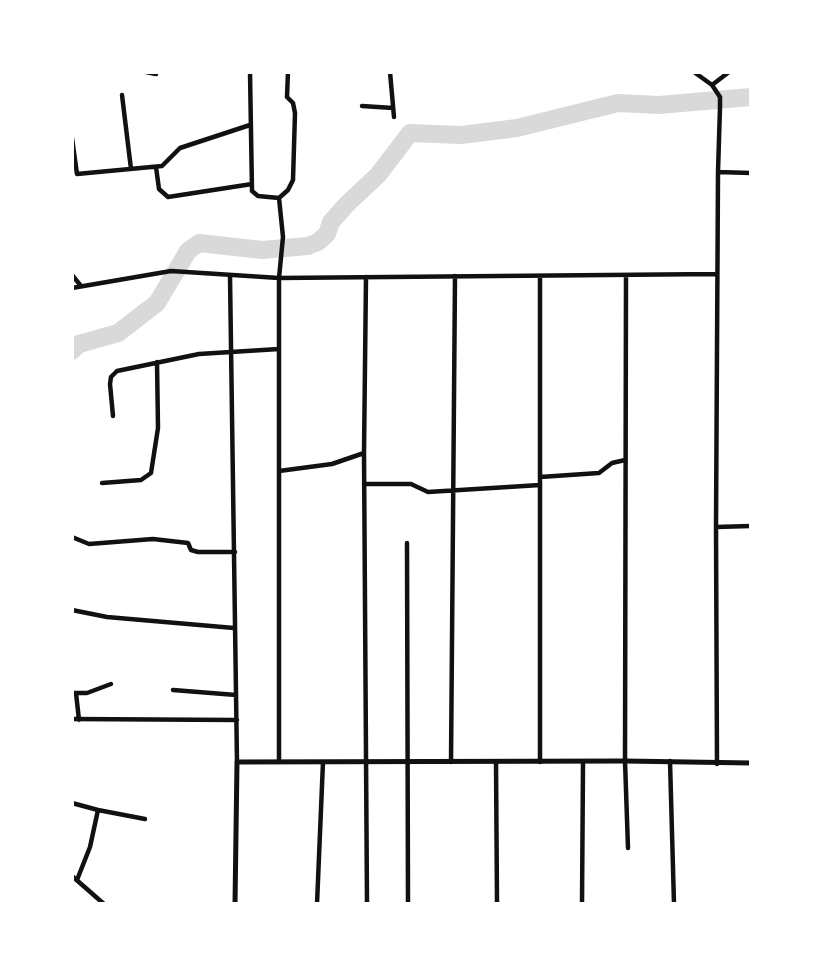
<!DOCTYPE html>
<html>
<head>
<meta charset="utf-8">
<style>
  body { margin:0 }
  #map { position:relative; width:823px; height:976px; overflow:hidden; background:#fff; font-family:Manrope,sans-serif }
  canvas { display:block }
  .frame { position:absolute; inset:0; border:74px solid #fff; pointer-events:none }
</style>
</head>
<body>
<div id="map">
<canvas width="823" height="976"></canvas>
<div class="frame"></div>
</div>
<script>
const ctx = document.querySelector('canvas').getContext('2d');
ctx.lineJoin = 'round';
const toPath = rows => new Path2D(rows.map(r => 'M' + r).join(''));
function stroke(path, color, width, dash) { ctx.strokeStyle = color; ctx.lineWidth = width; ctx.lineCap = dash ? 'butt' : 'round'; ctx.setLineDash(dash || []); ctx.stroke(path); }
const river = toPath([
  [72,351,79,344,118,333,157,303,188,251,199,243,262,250,308,246,318,242,327,234,331,222,347,204,378,175,410,133,461,135,517,128,618,103,659,105,751,97]
]);
const minor = toPath([
  [146,72,156,74],
  [250,72,252,191,258,196,279,198,283,237,279,278,279,761],
  [390,72,394,117],
  [694,72,712,85,720,97,720,107,718,172,716,527,717,764],
  [712,85,729,72],
  [122,95,131,169],
  [362,106,393,108],
  [72,138,77,174,162,166,180,148,250,125],
  [156,167,159,189,168,197,252,184],
  [718,172,751,173],
  [279,198,288,190,293,180,295,113,293,103,287,97,288,72],
  [72,275,81,286],
  [626,275,625,761,628,848],
  [230,276,237,762],
  [366,277,364,453,367,904],
  [72,288,171,271,279,278,717,274],
  [113,416,110,384,111,377,117,371,199,354,279,349],
  [279,471,332,464,364,453],
  [540,477,599,473,612,463,625,460],
  [102,483,141,480,151,473,158,428,157,362],
  [364,484,411,484,428,492,540,485],
  [716,527,751,526],
  [72,537,89,544,153,539,188,543,191,550,198,552,235,552],
  [407,543,408,904],
  [72,610,107,617,234,628],
  [173,690,236,695],
  [72,693,87,693,111,684],
  [76,693,79,720],
  [72,719,237,720],
  [670,761,674,904],
  [451,762,455,276],
  [496,762,497,904],
  [540,762,540,276],
  [72,803,98,810],
  [72,876,104,904],
  [77,880,90,847,98,810,145,819],
  [317,904,323,762],
  [582,904,583,763]
]);
const tertiary = toPath([
  [235,904,237,762,625,761,751,763]
]);
stroke(river, '#d9d9d9', 18);
stroke(minor, '#111', 4.5);
stroke(tertiary, '#111', 5);
</script>
</body>
</html>
